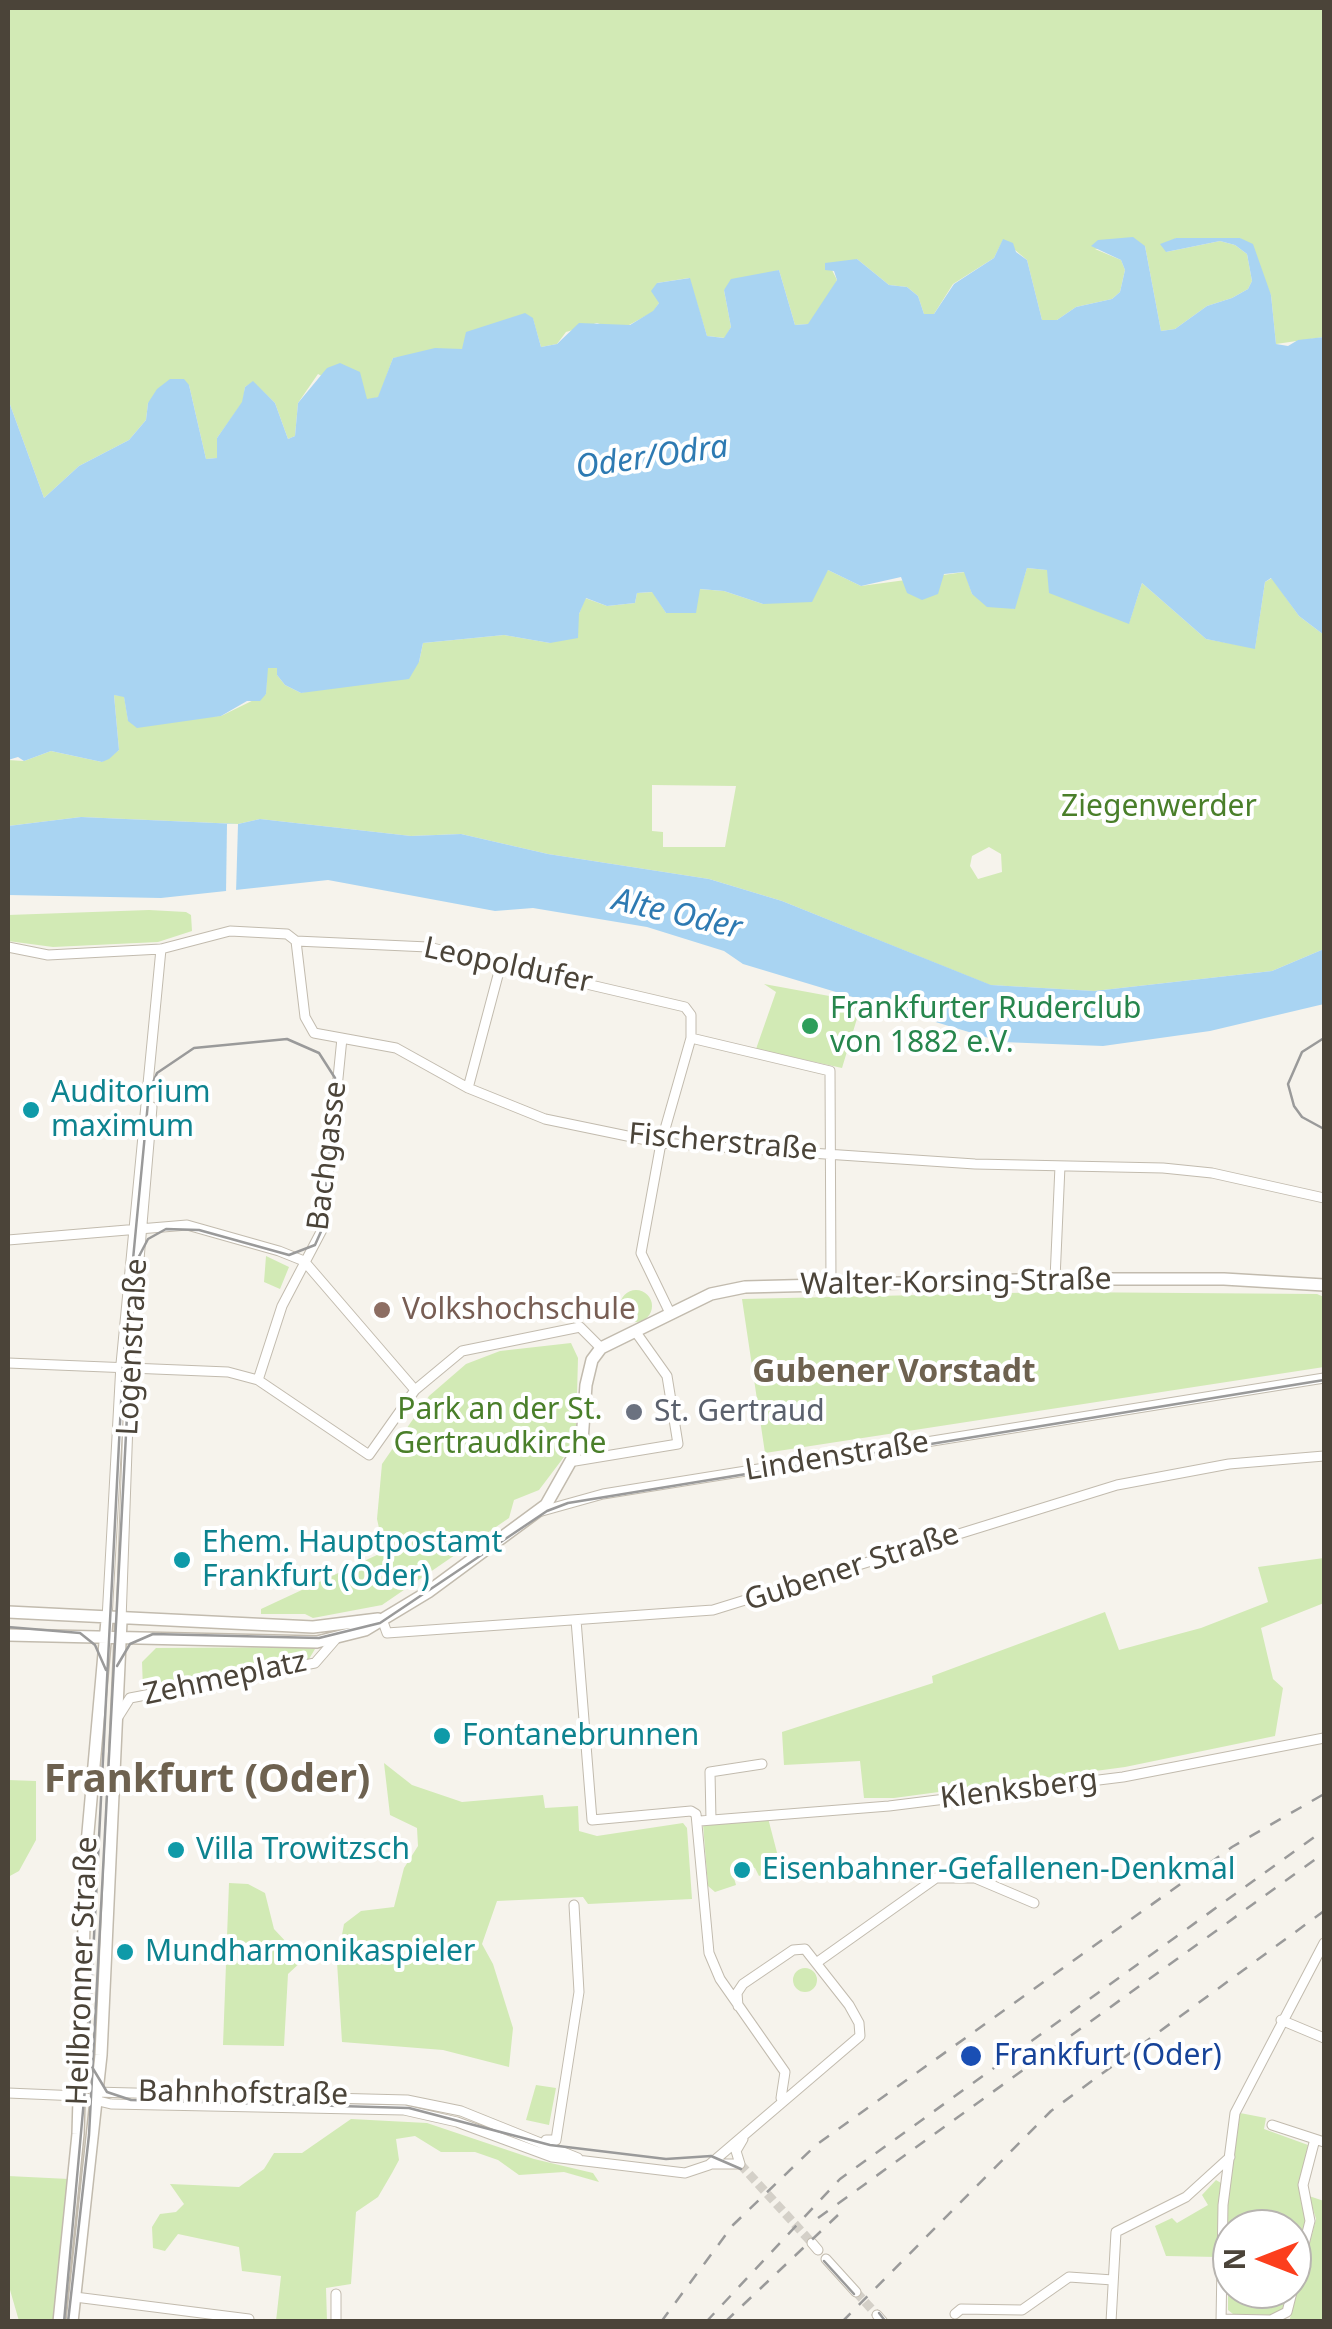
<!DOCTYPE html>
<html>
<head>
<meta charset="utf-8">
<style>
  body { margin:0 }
  #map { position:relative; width:1332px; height:2329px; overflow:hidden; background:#f6f3ec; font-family:"Noto Sans",sans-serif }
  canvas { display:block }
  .frame { position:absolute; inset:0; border:10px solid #4b4439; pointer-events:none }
  .north { position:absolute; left:1212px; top:2209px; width:100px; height:100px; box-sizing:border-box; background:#fff; border:2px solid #b7b4b0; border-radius:50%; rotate:270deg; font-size:28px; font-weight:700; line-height:40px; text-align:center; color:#4b4439 }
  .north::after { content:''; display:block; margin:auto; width:35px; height:45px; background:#fc3f1d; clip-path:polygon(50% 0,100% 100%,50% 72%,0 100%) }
</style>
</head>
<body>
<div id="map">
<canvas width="1332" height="2329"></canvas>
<div class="frame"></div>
<div class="north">N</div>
</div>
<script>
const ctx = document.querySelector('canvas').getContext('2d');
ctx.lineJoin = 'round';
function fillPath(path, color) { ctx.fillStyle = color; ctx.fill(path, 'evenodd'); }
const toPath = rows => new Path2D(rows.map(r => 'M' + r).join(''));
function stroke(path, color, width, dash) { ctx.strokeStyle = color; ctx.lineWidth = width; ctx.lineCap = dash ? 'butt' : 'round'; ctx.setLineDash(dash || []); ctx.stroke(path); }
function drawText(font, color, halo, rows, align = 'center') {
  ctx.font = font + ' "Noto Sans",sans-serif'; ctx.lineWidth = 8; ctx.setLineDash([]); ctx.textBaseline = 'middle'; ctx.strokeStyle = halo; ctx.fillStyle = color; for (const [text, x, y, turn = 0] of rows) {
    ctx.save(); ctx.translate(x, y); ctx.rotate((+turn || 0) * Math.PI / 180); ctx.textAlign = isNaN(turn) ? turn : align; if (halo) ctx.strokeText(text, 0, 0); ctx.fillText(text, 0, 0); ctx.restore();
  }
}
const green = toPath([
  [8,8,1324,8,1324,337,1276,344,1271,295,1240,238,1176,238,1166,252,1220,241,1235,245,1247,254,1252,281,1248,289,1232,298,1207,306,1175,329,1161,331,1145,246,1095,249,1121,260,1125,270,1120,292,1112,299,1076,307,1057,320,1042,320,1027,260,1003,240,994,258,953,284,934,314,924,314,918,296,907,287,889,285,857,259,832,270,837,280,833,289,809,324,795,325,779,270,724,290,731,327,725,338,707,336,689,278,657,283,659,303,653,312,629,325,608,327,597,323,566,332,557,344,541,347,533,319,463,349,393,358,379,397,367,400,318,374,298,403,295,436,288,439,275,403,253,382,245,387,243,402,217,438,218,458,206,459,189,385,148,403,146,420,129,440,79,466,44,498,8,399],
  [1027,568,1048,570,1129,623,1142,583,1206,639,1255,648,1265,582,1272,578,1299,616,1324,635,1324,949,1272,971,1094,991,990,985,782,901,709,879,548,854,461,834,411,836,260,819,238,824,81,817,8,826,8,760,24,761,51,751,102,762,119,750,114,695,124,696,128,720,221,716,266,694,267,668,278,668,277,675,285,685,301,693,419,662,423,643,504,635,550,643,579,614,585,598,607,606,635,603,637,593,653,592,666,613,695,613,699,589,724,591,763,604,828,570,861,586,965,572,972,594,1014,609],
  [652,785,736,786,725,847,663,847,663,832,652,831],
  [989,847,1001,854,1002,872,978,879,970,866,972,856],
  [149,910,186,912,191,915,192,931,158,942,53,947,8,941,8,915],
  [764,984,862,1002,842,1068,756,1049,776,992],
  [266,1256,289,1267,280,1289,264,1282],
  '620 1306a16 16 0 1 1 32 0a16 16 0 1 1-32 0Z',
  [1054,1292,1317,1294,1324,1297,1324,1367,765,1453,742,1299],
  [571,1343,578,1358,576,1432,567,1453,539,1490,514,1500,509,1518,382,1605,313,1618,305,1614,261,1614,261,1609,377,1555,383,1546,377,1519,382,1464,429,1396,466,1364,500,1351],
  [1324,1558,1324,1603,1261,1628,1273,1679,1283,1688,1275,1736,1125,1767,894,1798,864,1798,860,1761,784,1765,782,1732,933,1683,932,1676,1105,1612,1119,1650,1201,1628,1268,1602,1258,1567],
  [311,1647,315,1649,309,1659,143,1689,142,1662,156,1648],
  [384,1763,412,1785,462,1802,543,1795,545,1808,578,1806,579,1831,597,1836,683,1823,687,1828,692,1899,588,1904,583,1897,497,1901,482,1944,493,1964,513,2028,509,2067,443,2050,342,2042,337,1962,344,1924,361,1911,394,1907,404,1868,418,1846,417,1828,390,1815],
  [8,1780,36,1781,36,1840,19,1871,8,1877],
  [768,1818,781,1868,759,1876,755,1868,738,1863,732,1871,736,1885,715,1892,708,1886,703,1824],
  [229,1883,248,1884,265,1893,274,1929,303,1960,288,1974,284,2046,223,2045],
  '793 1980a12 12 0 1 1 24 0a12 12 0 1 1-24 0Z',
  [536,2085,556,2088,549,2125,526,2120],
  [1240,2113,1266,2118,1264,2129,1308,2145,1299,2185,1306,2222,1292,2276,1292,2229,1232,2229,1232,2289,1289,2289,1284,2310,1272,2315,1233,2314,1228,2310,1228,2203],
  [351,2119,427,2123,534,2159,593,2173,599,2182,564,2172,519,2175,498,2160,475,2152,441,2152,415,2136,396,2139,399,2160,392,2173,378,2197,356,2212,351,2284,326,2288,327,2321,276,2321,281,2276,242,2271,239,2247,178,2234,165,2251,153,2248,152,2227,160,2214,176,2212,184,2204,170,2184,239,2187,264,2169,274,2153,302,2153],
  [8,2176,69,2179,55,2321,19,2321,8,2283],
  [1216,2180,1221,2183,1217,2257,1166,2256,1155,2226,1172,2218,1177,2223,1208,2205,1202,2195],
  [1309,2196,1324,2201,1324,2321,1289,2322,1316,2219]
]);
const water = toPath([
  [1133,237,1145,246,1161,331,1175,329,1207,306,1232,298,1248,289,1252,281,1247,254,1235,245,1220,241,1166,252,1160,244,1176,238,1240,238,1253,244,1271,295,1276,344,1288,346,1298,340,1324,337,1324,635,1299,616,1271,578,1265,582,1255,649,1206,639,1142,583,1129,624,1049,593,1047,570,1027,568,1015,609,987,607,972,594,964,572,944,574,938,594,922,600,907,593,901,577,861,586,828,570,812,602,763,604,724,591,700,589,696,613,666,613,652,592,637,593,635,603,607,606,586,598,579,614,578,638,550,643,504,635,423,643,419,662,409,679,301,693,285,685,277,675,277,668,268,668,266,694,260,701,247,701,221,716,137,728,128,721,124,697,114,695,119,750,109,759,102,762,51,751,24,761,18,757,8,760,8,399,44,498,79,466,129,440,146,420,148,403,157,389,170,379,184,379,189,385,206,459,217,458,217,438,242,402,245,387,253,381,275,403,288,439,295,436,298,403,327,368,340,363,360,372,367,399,378,397,393,358,435,348,462,349,466,332,525,313,533,318,541,347,557,344,579,323,630,325,653,311,659,303,651,291,657,283,690,278,707,336,724,338,731,327,724,290,731,279,779,270,795,325,808,324,837,280,834,271,825,270,825,263,857,259,889,285,907,287,918,296,924,314,934,314,954,284,994,258,1003,239,1013,243,1016,252,1027,260,1042,320,1057,320,1076,307,1112,299,1120,292,1125,270,1121,260,1091,246,1098,240],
  [81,817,238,824,260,819,411,836,461,834,548,854,709,879,782,901,991,985,1094,991,1272,971,1324,949,1324,1004,1210,1031,1103,1046,1002,1042,743,964,724,951,647,927,533,908,495,911,328,880,161,898,8,895,8,826]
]);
const pier = toPath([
  [227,824,238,824,236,893,226,894]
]);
const minorTunnel = toPath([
  [740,2164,812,2243],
  [856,2292,877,2315]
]);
const minor = toPath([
  [296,941,428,947,685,1007,691,1015,691,1038,661,1143,641,1253,670,1313],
  [8,947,48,955,161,949,230,931,287,934,296,941,305,1017,314,1033,396,1048,468,1088,545,1119,661,1143,975,1164,1163,1168,1212,1173,1324,1198],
  [691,1038,830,1071,831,1285],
  [468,1088,501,964],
  [8,1240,187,1225,279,1251,304,1261,415,1390],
  [1055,1279,1060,1166],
  [8,1363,228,1372,258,1380,369,1455,415,1390,462,1351,580,1327,601,1348],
  [258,1380,282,1306,323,1228,342,1038],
  [575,1461,678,1444,667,1376,635,1331],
  [542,1511,603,1494,1324,1378],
  [107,1619,121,1364,161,949],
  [382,1619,387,1633,713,1610,1117,1485,1229,1464,1324,1456],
  [576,1620,592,1820,691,1811,696,1814,709,1953,720,1979,785,2072,781,2098],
  [121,1621,130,1365,152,1107],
  [118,1717,130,1698,315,1663,335,1640],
  [711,1820,710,1772,762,1764],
  [700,1821,889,1806,1123,1777,1324,1738],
  [819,1961,936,1878,975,1878,1034,1903],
  [1281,2020,1324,2038],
  [94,2092,407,2100,461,2111,578,2158],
  [8,2093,79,2096],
  [78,2096,111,2104,404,2110,457,2122,552,2157,685,2173,709,2165,860,2036,859,2023,849,2005,805,1949,793,1950,743,1984,737,1993,738,2006],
  [1272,2125,1324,2142],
  [546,2140,556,2140,579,1992,574,1905],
  [713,2164,740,2164,736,2151,743,2139],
  [812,2243,818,2250],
  [826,2259,856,2292],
  [336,2294,336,2322],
  [75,2297,249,2319],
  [955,2314,961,2309,1022,2310,1069,2277,1113,2280],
  [877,2315,883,2322],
  [1221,2319,1271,2320,1287,2312,1310,2221,1303,2185,1315,2139],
  [1111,2322,1116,2232,1186,2197,1230,2157],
  [1221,2322,1223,2205,1235,2113,1324,1943]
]);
const tertiary = toPath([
  [8,1612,313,1627,378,1619],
  [8,1635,317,1642,365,1630,428,1592,546,1505,582,1441,586,1385,592,1360,601,1348,711,1294,745,1287,1055,1279,1224,1279,1324,1285],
  [59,2322,78,2134,86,1855,107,1620],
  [72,2322,101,2055,121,1621]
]);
const tram = toPath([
  [1324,1038,1302,1052,1288,1084,1294,1106,1302,1117,1324,1129],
  [8,1627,80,1633,95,1645,106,1670],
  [117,1666,130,1644,153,1634,319,1638,380,1623,547,1511,568,1503,1324,1380],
  [92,2067,107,2092,131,2100,409,2108,550,2145,666,2159,711,2156,741,2169],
  [824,2261,854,2294],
  [879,2313,886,2322],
  [64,2322,88,2055,123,1364,149,1092,157,1073,194,1048,287,1039,319,1053,335,1078,323,1227,315,1245,289,1255,199,1230,166,1229,148,1239,135,1264,89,2135,68,2322]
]);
const rail = toPath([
  [818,2218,1324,1853],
  [661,2322,733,2225,816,2145,1232,1847,1324,1794],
  [706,2322,840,2179,1324,1830],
  [725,2322,838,2215],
  [842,2322,1051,2111,1324,1911]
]);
const markers = [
  [810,1026,10,"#2e9e5b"],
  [31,1110,10,"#0f9aa8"],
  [382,1310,10,"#8d6e63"],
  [634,1412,10,"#6b7280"],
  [182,1560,10,"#0f9aa8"],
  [442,1736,10,"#0f9aa8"],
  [176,1850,10,"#0f9aa8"],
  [742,1870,10,"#0f9aa8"],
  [125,1952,10,"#0f9aa8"],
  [971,2056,12,"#1a4fb4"]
];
const parkNames = [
  ["Ziegenwerder",1159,807],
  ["Park an der St.",500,1410],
  ["Gertraudkirche",500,1444]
];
const streetNames = [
  ["Leopoldufer",508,966,12],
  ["Fischerstraße",723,1143,5],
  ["Bachgasse",328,1156,-83],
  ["Walter-Korsing-Straße",956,1283,-1],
  ["Logenstraße",133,1347,-87],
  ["Lindenstraße",837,1457,-9],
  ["Gubener Straße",852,1568,-18],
  ["Zehmeplatz",225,1679,-12],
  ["Klenksberg",1019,1790,-7],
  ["Heilbronner Straße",83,1971,-88],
  ["Bahnhofstraße",243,2094,1]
];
const leisureNames = [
  ["Frankfurter Ruderclub",830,1009],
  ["von 1882 e.V.",830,1043]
];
const cultureNames = [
  ["Auditorium",51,1093],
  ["maximum",51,1127],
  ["Ehem. Hauptpostamt",202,1543],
  ["Frankfurt (Oder)",202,1577],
  ["Fontanebrunnen",462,1736],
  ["Villa Trowitzsch",196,1850],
  ["Eisenbahner-Gefallenen-Denkmal",762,1870],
  ["Mundharmonikaspieler",145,1952]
];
const educationNames = [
  ["Volkshochschule",402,1310]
];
const worshipNames = [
  ["St. Gertraud",654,1412]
];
const transitNames = [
  ["Frankfurt (Oder)",994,2056]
];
const waterNames = [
  ["Oder/Odra",652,458,-8],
  ["Alte Oder",677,915,13]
];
const neighbourhoodNames = [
  ["Gubener Vorstadt",894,1373]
];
const districtNames = [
  ["Frankfurt (Oder)",207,1781]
];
fillPath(green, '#d2eab5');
fillPath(water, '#a9d4f2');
fillPath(pier, '#f6f3ec');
stroke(minorTunnel, '#d4d0c8', 9, [9, 4.5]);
stroke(minor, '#c2bbae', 11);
stroke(tertiary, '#c2bbae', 14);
stroke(minor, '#fff', 9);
stroke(tertiary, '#fff', 11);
stroke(tram, '#9a9a9a', 2.5);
stroke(rail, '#9a9a9a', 2.5, [12, 12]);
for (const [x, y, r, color] of markers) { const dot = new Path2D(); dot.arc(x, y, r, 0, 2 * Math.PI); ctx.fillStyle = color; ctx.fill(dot); stroke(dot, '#fff', 4); }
drawText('30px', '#4a7f2a', '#fff', parkNames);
drawText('30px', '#4b4439', '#fff', streetNames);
drawText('30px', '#27864d', '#fff', leisureNames, 'left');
drawText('30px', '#0d838f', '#fff', cultureNames, 'left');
drawText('30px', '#785e54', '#fff', educationNames, 'left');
drawText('30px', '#5b616d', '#fff', worshipNames, 'left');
drawText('30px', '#164399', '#fff', transitNames, 'left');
drawText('italic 32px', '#2e7ab2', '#fff', waterNames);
drawText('bold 32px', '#6e6250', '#fff', neighbourhoodNames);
drawText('bold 40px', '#6e6250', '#fff', districtNames);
</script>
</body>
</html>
